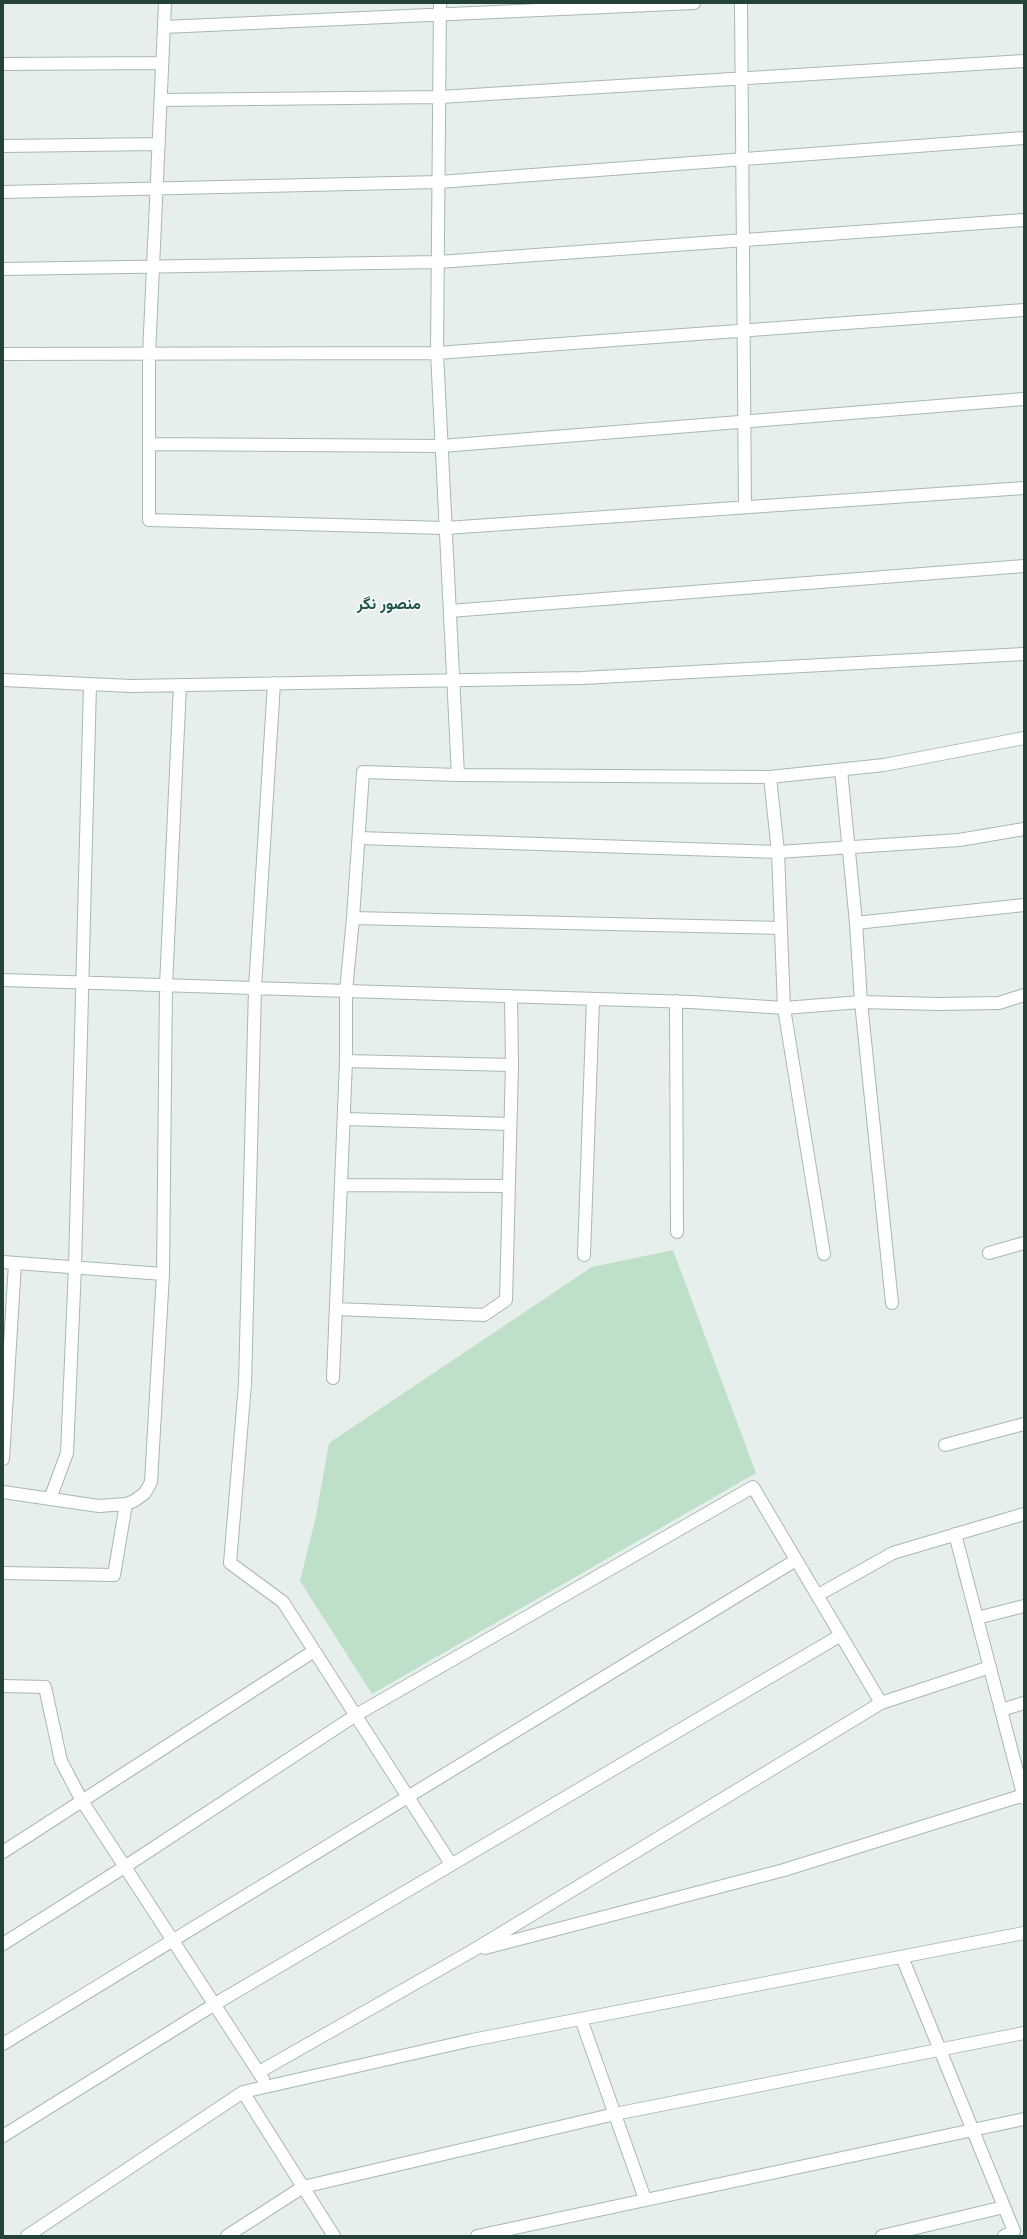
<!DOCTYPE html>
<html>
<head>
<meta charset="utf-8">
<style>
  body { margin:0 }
  #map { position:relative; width:1027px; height:2239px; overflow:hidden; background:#e6efeb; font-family:Overpass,sans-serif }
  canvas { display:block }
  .frame { position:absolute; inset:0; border:4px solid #24423a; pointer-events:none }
</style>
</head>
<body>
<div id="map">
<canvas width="1027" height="2239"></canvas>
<div class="frame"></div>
</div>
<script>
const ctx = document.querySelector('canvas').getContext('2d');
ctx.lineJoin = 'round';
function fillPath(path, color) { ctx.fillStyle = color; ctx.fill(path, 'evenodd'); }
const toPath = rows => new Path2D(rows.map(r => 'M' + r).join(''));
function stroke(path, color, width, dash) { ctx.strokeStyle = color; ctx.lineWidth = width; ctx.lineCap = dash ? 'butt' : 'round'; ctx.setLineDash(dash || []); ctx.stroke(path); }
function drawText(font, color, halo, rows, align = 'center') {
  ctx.font = font + ' Overpass,Vazirmatn,sans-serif'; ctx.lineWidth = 3.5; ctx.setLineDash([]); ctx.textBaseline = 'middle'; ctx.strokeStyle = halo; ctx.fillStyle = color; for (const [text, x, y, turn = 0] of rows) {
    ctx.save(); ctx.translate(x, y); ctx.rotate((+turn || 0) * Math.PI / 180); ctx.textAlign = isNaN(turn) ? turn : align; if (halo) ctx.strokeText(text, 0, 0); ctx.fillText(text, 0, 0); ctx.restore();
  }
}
const green = toPath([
  [673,1250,756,1473,372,1694,300,1581,316,1516,329,1443,592,1267]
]);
const minor = toPath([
  [165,3,149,355,149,520,446,528,1024,488],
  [440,3,437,353,458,775,770,777,884,765,1024,738],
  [741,3,745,507],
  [164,27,694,3],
  [3,64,162,63],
  [161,100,440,97,1024,61],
  [3,146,159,144],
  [3,192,439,182,1024,138],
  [3,269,438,262,1024,220],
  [3,354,437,353,1024,310],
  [149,444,442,446,1024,399],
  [450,611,1024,566],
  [3,680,131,686,582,678,1024,654],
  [274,683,255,988,245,1384,230,1563,283,1602,451,1864],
  [841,770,856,923,861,1002,892,1303],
  [770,777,778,852,784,1008,824,1254],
  [359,838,778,852,959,840,1024,829],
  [353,918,781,928],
  [856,923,1024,905],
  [3,980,691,1002,784,1008,861,1002,937,1004,999,1003,1024,995],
  [676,1001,677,1232],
  [346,1061,512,1065],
  [344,1119,510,1124],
  [341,1185,509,1186],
  [989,1253,1024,1243],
  [584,1255,593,999],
  [3,1262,163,1274,166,985,180,685],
  [336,1309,484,1315,506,1300,512,1065,511,996],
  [333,1378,346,1061,346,991,353,918,363,772,458,775],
  [945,1445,1024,1424],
  [3,1459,15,1263],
  [3,1492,99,1506,126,1504,134,1501,145,1493,151,1482,163,1274],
  [50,1499,67,1453,75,1267,90,684],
  [955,1534,1024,1798],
  [3,1573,114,1575,126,1504],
  [818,1595,893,1553,1024,1514],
  [977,1618,1024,1606],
  [3,1686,45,1687,61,1761,82,1801,263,2079],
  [1001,1710,1024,1703],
  [3,1852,314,1651],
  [3,1944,126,1866,356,1715,753,1487,881,1703],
  [485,1948,784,1870,1024,1795],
  [902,1957,1014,2231,1004,2236],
  [581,2019,645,2199],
  [3,2044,796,1560],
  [259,2072,472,1951,881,1703,990,1667],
  [243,2092,334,2236],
  [3,2136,215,2004,841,1635],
  [27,2236,243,2092,472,2040,1024,1933],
  [227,2236,303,2187,615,2114,1024,2033],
  [477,2236,1024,2119],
  [882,2236,1004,2207]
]);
const districtNames = [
  ["منصور نگر",389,606]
];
fillPath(green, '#bfe0c8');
stroke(minor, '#a8b8b2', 14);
stroke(minor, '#fff', 12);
drawText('bold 16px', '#1f5548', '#f7fbf9', districtNames);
</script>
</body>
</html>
